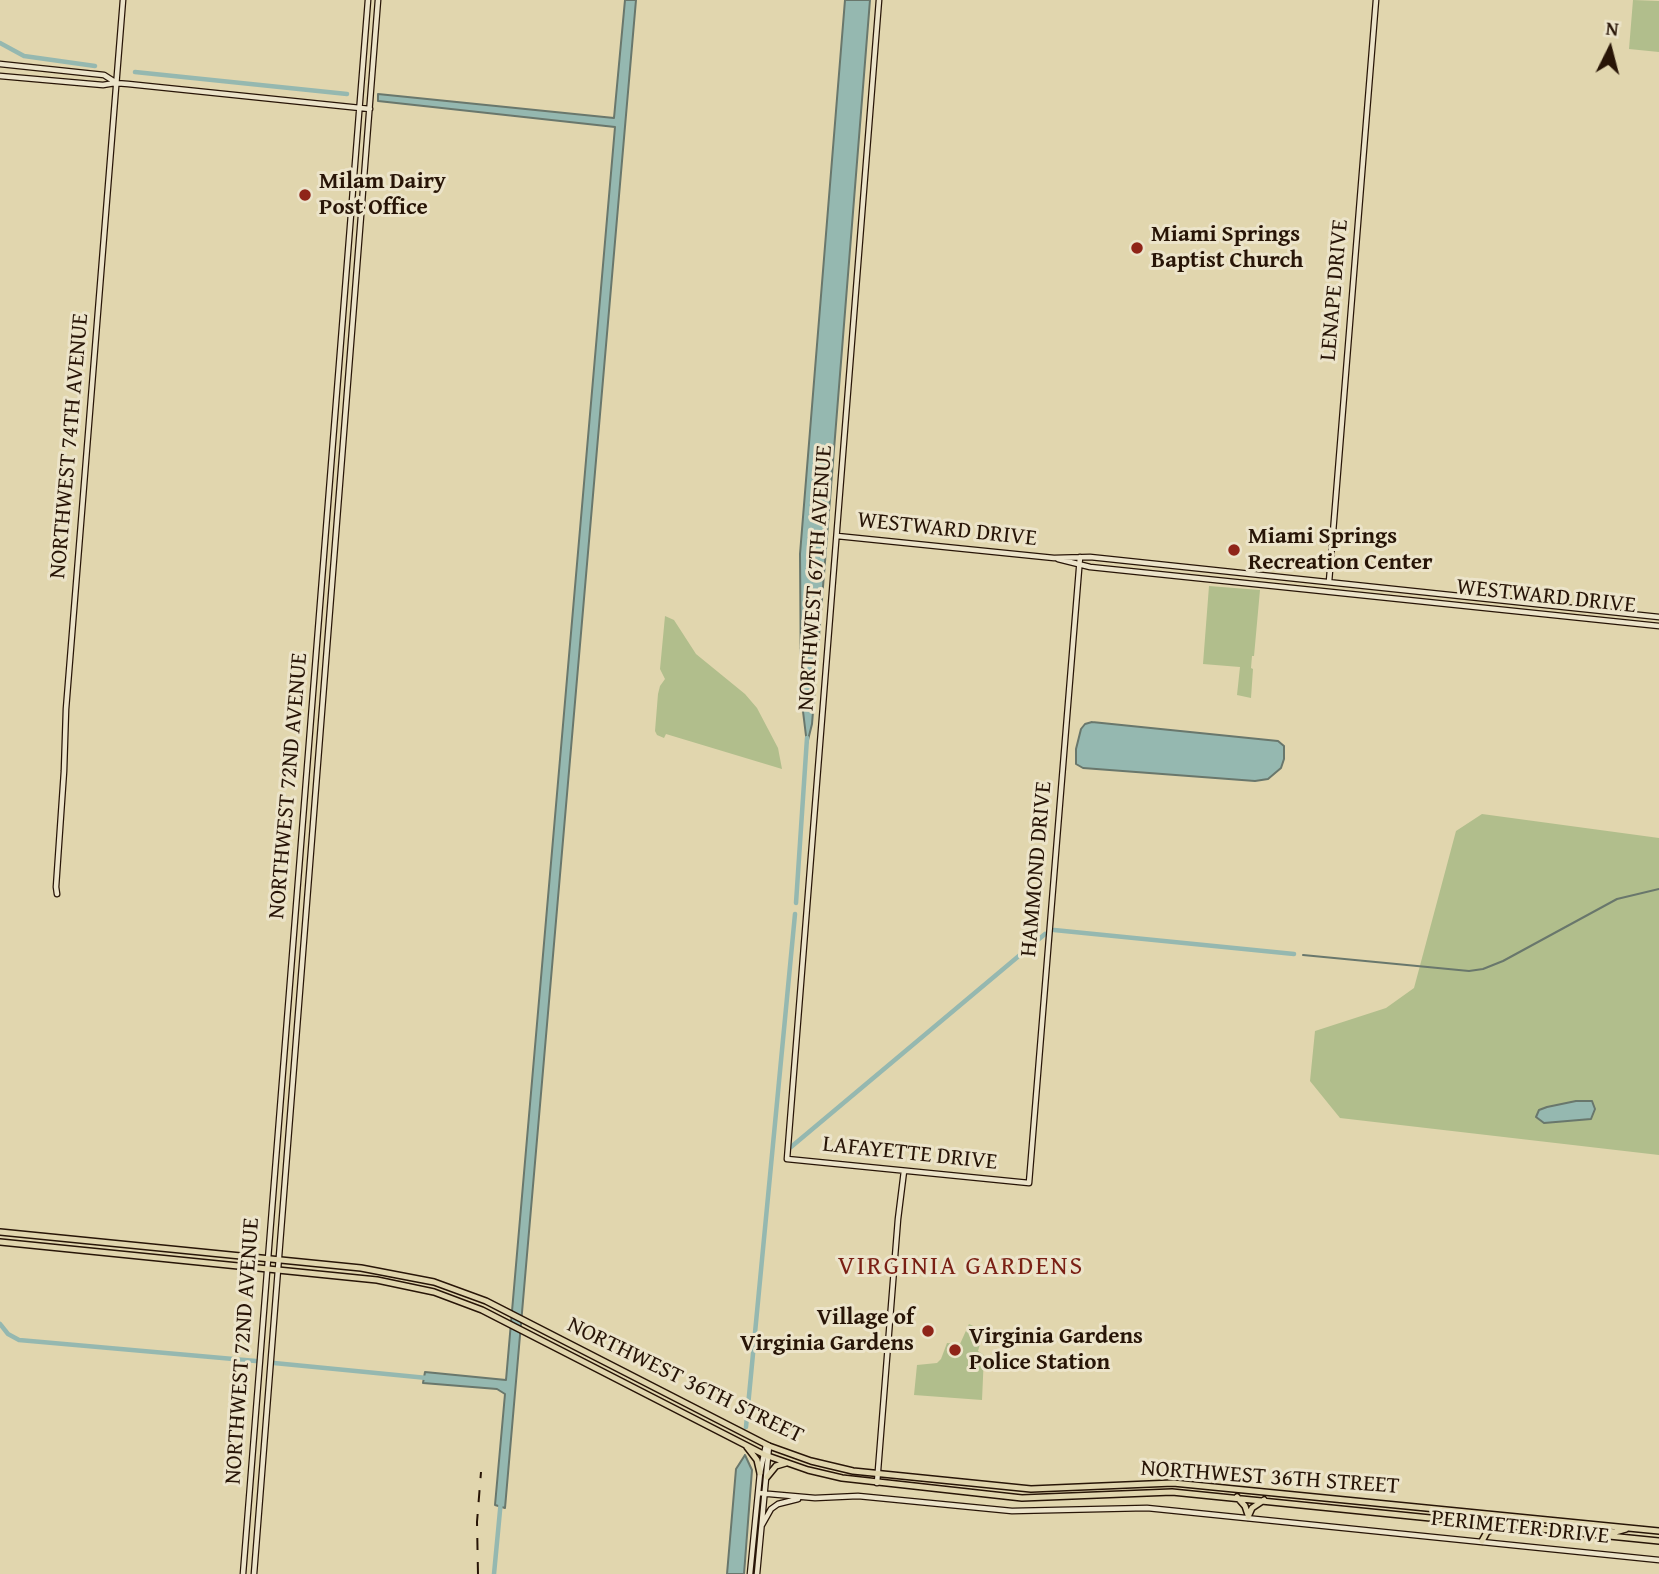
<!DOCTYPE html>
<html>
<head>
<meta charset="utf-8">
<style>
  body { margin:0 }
  #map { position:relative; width:1659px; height:1574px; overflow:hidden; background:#e1d6ae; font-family:"Gentium Book Plus",serif }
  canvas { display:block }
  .north { position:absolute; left:1575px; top:14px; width:70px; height:70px; -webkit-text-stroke:5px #ece4ca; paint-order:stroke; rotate:6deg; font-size:19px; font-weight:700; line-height:28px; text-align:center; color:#281507 }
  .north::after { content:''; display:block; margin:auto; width:24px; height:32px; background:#281507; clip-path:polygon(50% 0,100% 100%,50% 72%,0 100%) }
</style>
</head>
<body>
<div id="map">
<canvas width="1659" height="1574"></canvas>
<div class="north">N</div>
</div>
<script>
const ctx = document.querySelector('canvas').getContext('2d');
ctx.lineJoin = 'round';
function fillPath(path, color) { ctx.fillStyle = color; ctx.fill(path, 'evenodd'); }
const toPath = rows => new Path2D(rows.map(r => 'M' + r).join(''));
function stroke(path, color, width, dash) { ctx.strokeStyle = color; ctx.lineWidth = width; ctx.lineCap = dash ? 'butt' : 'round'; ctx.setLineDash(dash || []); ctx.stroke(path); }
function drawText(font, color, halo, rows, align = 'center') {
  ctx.font = font + ' "Gentium Book Plus",serif'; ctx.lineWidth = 6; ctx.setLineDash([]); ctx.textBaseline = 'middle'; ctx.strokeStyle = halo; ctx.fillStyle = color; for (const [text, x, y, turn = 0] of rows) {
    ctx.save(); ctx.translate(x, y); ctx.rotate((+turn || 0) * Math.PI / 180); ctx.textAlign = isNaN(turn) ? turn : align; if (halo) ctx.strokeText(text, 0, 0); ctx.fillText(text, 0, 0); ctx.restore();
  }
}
const green = toPath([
  [1633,0,1659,1,1659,52,1629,49],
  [1209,586,1260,590,1254,656,1252,656,1251,668,1253,669,1251,698,1237,695,1240,667,1203,664],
  [665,616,674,620,696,654,745,694,757,708,778,748,782,769,666,734,664,738,657,735,655,731,658,694,660,686,665,679,660,669],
  [1482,814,1659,838,1659,1155,1340,1118,1310,1081,1315,1031,1386,1008,1414,988,1456,831],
  [969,1324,984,1331,978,1351,984,1355,982,1400,914,1395,917,1365,937,1363,941,1359,947,1343,960,1344]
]);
const water = toPath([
  [625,0,636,0,505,1508,495,1505,505,1394,497,1389,423,1383,425,1372,506,1380,615,127,378,101,378,94,614,118,625,0],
  [845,0,870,0,812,724,807,744,801,695,800,554,845,0],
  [1092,722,1278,741,1284,746,1284,759,1281,768,1268,779,1255,781,1083,768,1076,764,1076,749,1081,729,1085,724,1092,722],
  [1592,1101,1595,1109,1591,1119,1544,1123,1536,1117,1539,1110,1547,1107,1576,1101,1592,1101],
  [745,1455,752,1470,744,1574,727,1574,736,1469,745,1455]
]);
const stream = toPath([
  [1303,955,1469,971,1483,969,1503,961,1617,899,1659,889]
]);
const canal = toPath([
  [0,43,24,56,95,66],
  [135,72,347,94],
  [796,903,807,738],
  [1054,930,1294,954],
  [791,1147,1045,934],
  [0,1324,8,1334,19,1340,256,1361],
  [274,1363,427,1378],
  [746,1427,795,914],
  [494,1574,501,1500]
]);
const secondary = toPath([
  [879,0,787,1159,1029,1183,1080,557],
  [0,64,104,75,115,82],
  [0,76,103,85,115,83,128,84,370,109],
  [837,536,1054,558,1090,557,1659,617],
  [1058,559,1090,567,1659,626],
  [1329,582,1376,0],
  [57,894,56,887,64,771,66,709,123,0],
  [877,1483,898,1219,904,1171],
  [758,1493,815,1498,858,1496,1012,1511,1147,1508,1659,1560],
  [762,1525,771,1509,778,1504,798,1499],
  [243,1574,368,0],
  [254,1574,378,0],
  [750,1574,760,1473,766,1445],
  [757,1574,769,1446]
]);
const primary = toPath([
  [0,1232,361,1268,434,1282,486,1301,769,1446,811,1461,853,1471,1031,1489,1173,1483,1659,1531],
  [0,1242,377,1280,434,1292,482,1310,765,1455,808,1470,842,1478,1022,1498,1172,1492,1659,1541],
  [747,1447,757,1460,760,1473],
  [767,1477,776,1466,786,1463],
  [1237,1497,1245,1506,1248,1515],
  [1248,1517,1252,1508,1264,1500],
  [1591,1534,1597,1530,1615,1532,1626,1529],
  [1482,1541,1487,1532,1500,1525]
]);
const rail = toPath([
  [478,1574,477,1522,481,1472]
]);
const markers = [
  [305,195,7,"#8f2418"],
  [1137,248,7,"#8f2418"],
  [1234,550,7,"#8f2418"],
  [928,1331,7,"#8f2418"],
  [955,1350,7,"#8f2418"]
];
const poiNames = [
  ["Milam Dairy",319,182],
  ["Post Office",319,208],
  ["Miami Springs",1151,235],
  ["Baptist Church",1151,261],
  ["Miami Springs",1248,537],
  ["Recreation Center",1248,563],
  ["Village of",914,1318,"right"],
  ["Virginia Gardens",914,1344,"right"],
  ["Virginia Gardens",969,1337],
  ["Police Station",969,1363]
];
const streetNames = [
  ["LENAPE DRIVE",1335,290,-85],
  ["NORTHWEST 74TH AVENUE",70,446,-85],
  ["WESTWARD DRIVE",947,530,6],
  ["NORTHWEST 67TH AVENUE",816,578,-86],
  ["WESTWARD DRIVE",1546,597,6],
  ["NORTHWEST 72ND AVENUE",289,786,-85],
  ["HAMMOND DRIVE",1037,869,-85],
  ["LAFAYETTE DRIVE",910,1154,6],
  ["NORTHWEST 72ND AVENUE",243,1351,-86],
  ["NORTHWEST 36TH STREET",685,1381,26],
  ["NORTHWEST 36TH STREET",1270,1478,4],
  ["PERIMETER DRIVE",1520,1528,6]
];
const quarterNames = [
  ["VIRGINIA GARDENS",961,1267]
];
fillPath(green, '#b1be8c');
fillPath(water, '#95b8b0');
stroke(water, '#69776c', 2);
stroke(stream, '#69776c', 2);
stroke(canal, '#95b8b0', 4.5);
stroke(secondary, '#281507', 7);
stroke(primary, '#281507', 8);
stroke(secondary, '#ece4ca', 4.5);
stroke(primary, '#e1d6ae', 5);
stroke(rail, '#281507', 2, [12, 12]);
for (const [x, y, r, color] of markers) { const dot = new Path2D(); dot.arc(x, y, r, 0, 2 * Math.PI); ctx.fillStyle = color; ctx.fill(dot); stroke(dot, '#ece4ca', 2.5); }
drawText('bold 23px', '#281507', '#ece4ca', poiNames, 'left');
drawText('23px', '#281507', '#ece4ca', streetNames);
ctx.letterSpacing = '2px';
drawText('26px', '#7a1f14', '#ece4ca', quarterNames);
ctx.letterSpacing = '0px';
</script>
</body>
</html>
